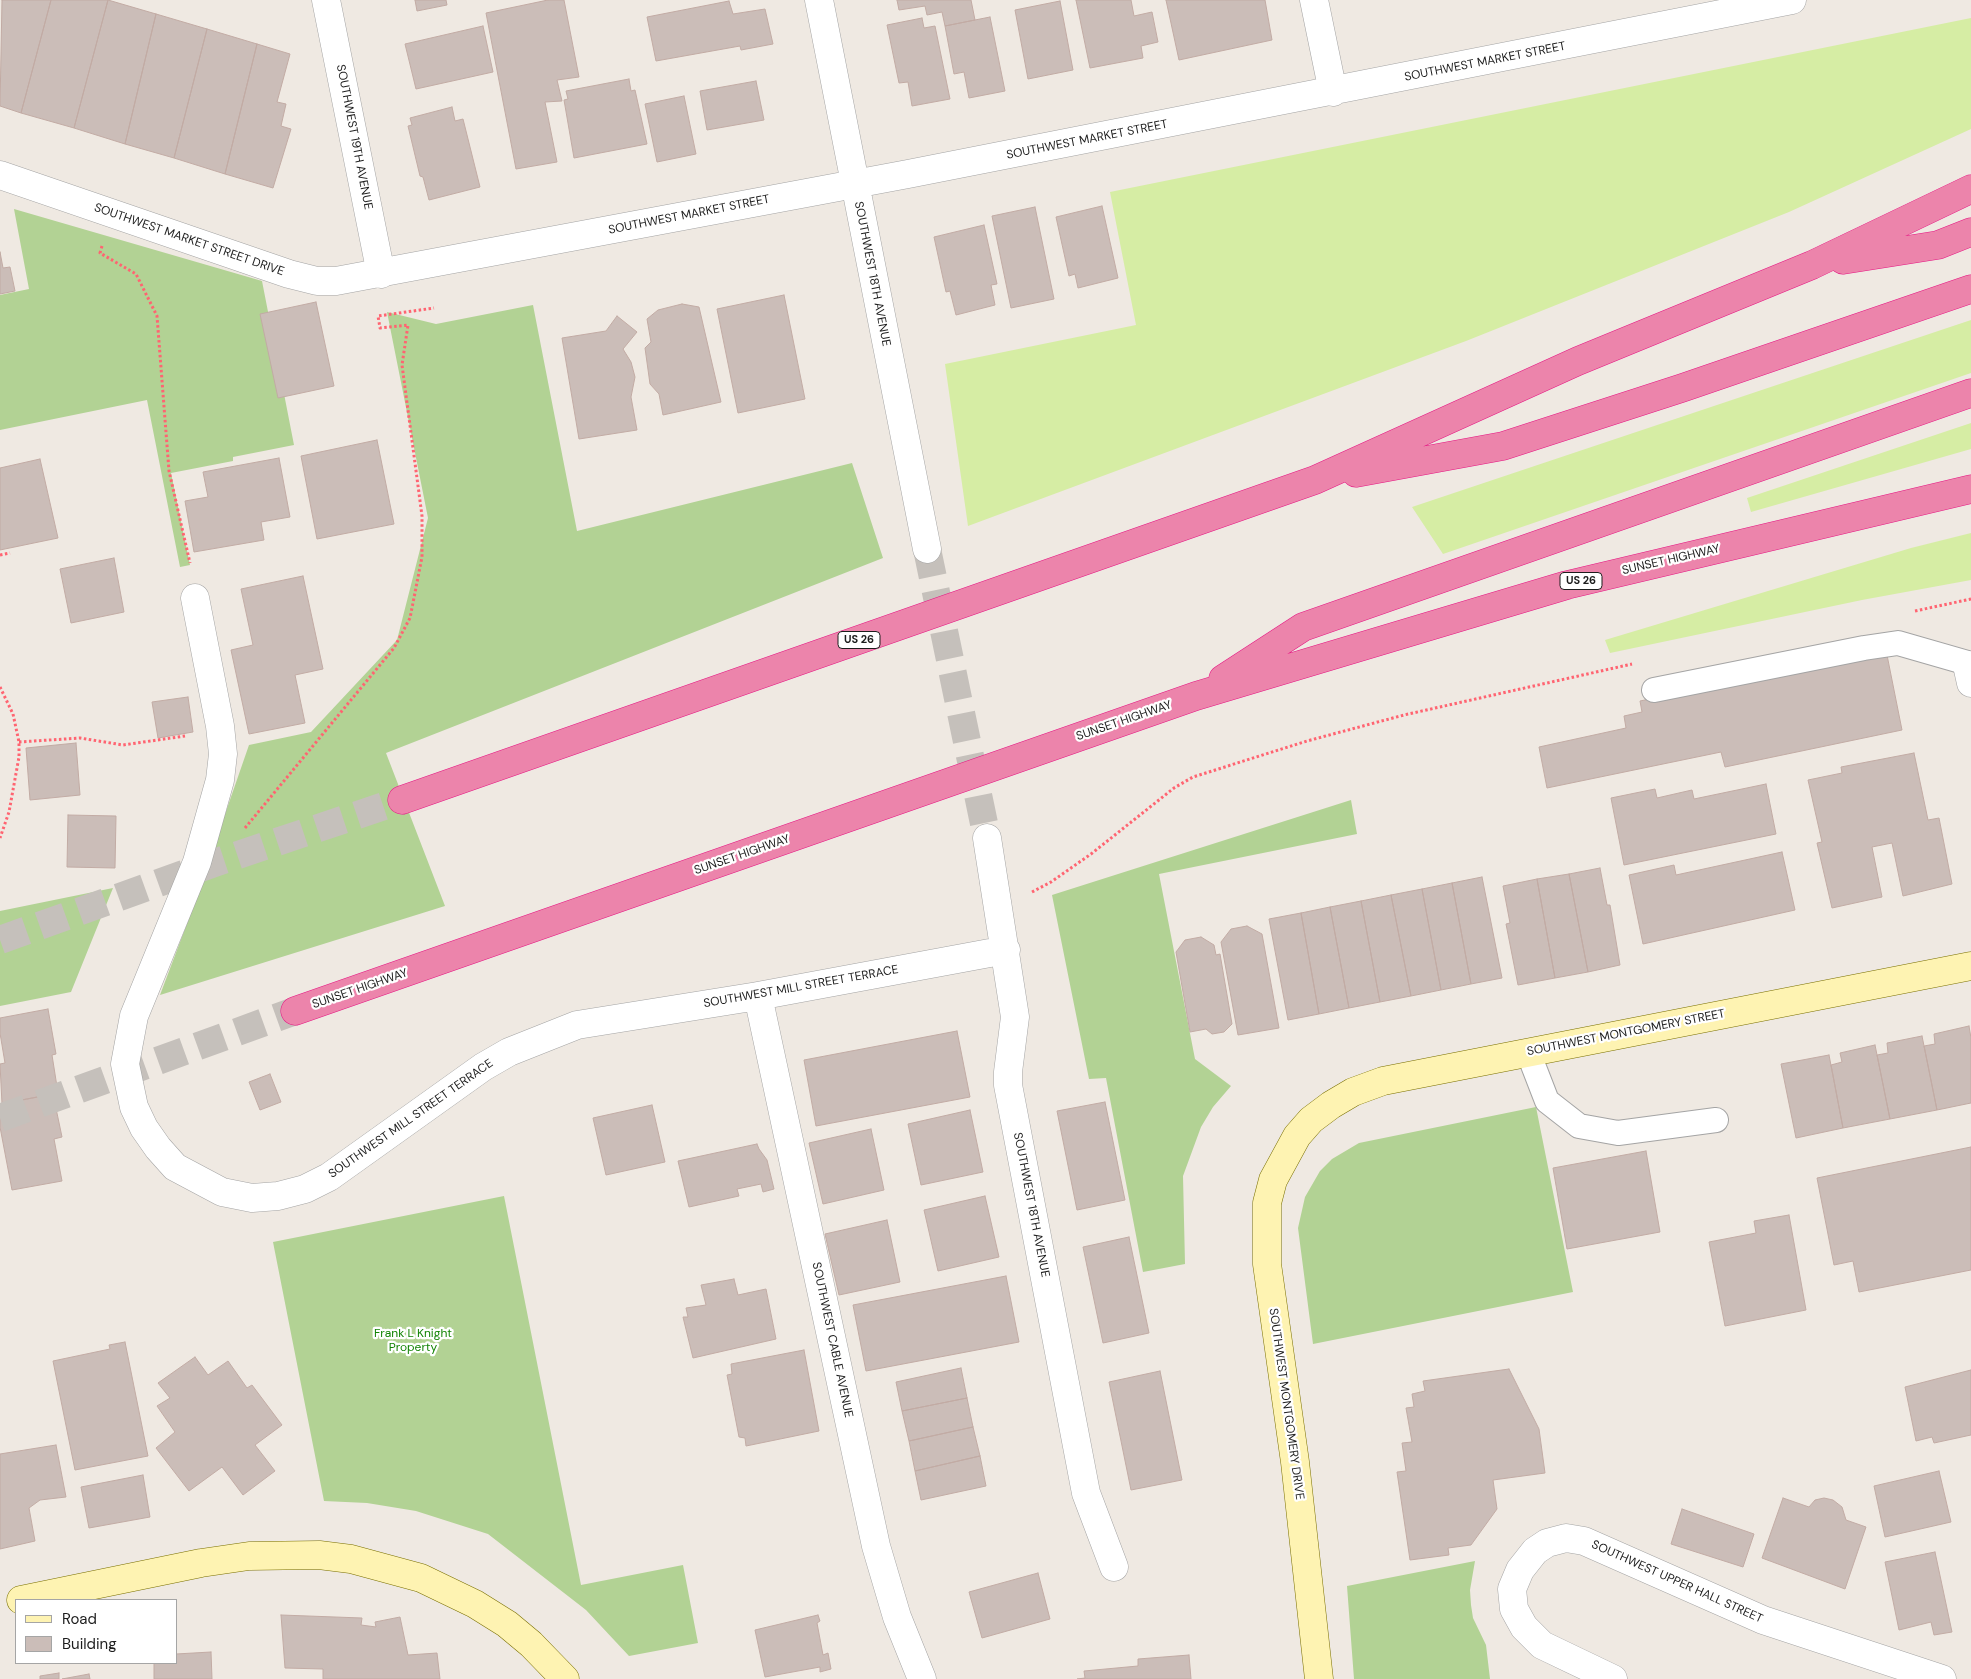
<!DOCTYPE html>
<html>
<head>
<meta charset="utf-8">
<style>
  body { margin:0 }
  #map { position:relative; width:1971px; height:1679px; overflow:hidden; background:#efe9e2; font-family:"DM Sans",sans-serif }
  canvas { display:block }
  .legend { position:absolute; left:15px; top:1599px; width:162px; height:65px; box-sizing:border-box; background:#fff; border:1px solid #a5a5a5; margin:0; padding:6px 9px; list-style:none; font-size:15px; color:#1d1d1d }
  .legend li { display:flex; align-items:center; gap:10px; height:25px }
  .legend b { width:25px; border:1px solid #a5a5a5 }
</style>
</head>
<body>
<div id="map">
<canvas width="1971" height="1679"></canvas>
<ul class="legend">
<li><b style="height:6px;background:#fef3b2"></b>Road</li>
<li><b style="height:14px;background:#cbbdb8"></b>Building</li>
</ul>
</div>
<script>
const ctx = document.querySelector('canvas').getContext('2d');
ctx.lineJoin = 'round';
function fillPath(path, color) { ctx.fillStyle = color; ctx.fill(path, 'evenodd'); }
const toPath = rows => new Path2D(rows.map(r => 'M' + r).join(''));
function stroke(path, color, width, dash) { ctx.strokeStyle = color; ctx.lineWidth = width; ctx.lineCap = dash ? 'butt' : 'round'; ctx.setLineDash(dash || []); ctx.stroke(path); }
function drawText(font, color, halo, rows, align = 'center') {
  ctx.font = font + ' "DM Sans",sans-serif'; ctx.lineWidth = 4.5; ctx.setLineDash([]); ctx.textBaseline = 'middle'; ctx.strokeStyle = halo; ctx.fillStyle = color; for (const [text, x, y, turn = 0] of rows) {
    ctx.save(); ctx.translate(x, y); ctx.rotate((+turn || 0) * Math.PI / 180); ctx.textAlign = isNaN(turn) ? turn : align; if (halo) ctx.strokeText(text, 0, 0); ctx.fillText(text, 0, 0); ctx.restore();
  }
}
const grass = toPath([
  [1971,18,1971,129,1789,212,1466,341,968,526,945,364,1136,325,1110,192],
  [1971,320,1971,373,1443,554,1412,507],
  [1971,423,1971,449,1751,512,1747,498],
  [1971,533,1971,580,1862,600,1610,653,1605,640,1911,548]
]);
const forest = toPath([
  [14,209,262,281,294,445,233,457,233,461,171,473,190,565,180,567,147,400,0,430,0,295,29,289],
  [533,305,577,531,852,463,883,558,386,753,445,906,160,995,188,921,249,745,311,732,397,640,428,518,387,312,436,324],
  [1351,800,1357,834,1159,874,1195,1059,1231,1086,1213,1107,1201,1127,1183,1176,1185,1264,1143,1272,1106,1078,1089,1079,1052,895],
  [113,888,71,992,0,1006,0,911],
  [1536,1107,1573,1292,1313,1344,1298,1228,1305,1197,1320,1171,1332,1159,1359,1143],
  [504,1196,581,1585,683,1565,698,1643,629,1656,586,1610,488,1534,416,1511,367,1503,324,1501,273,1242],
  [1475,1561,1470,1590,1471,1605,1473,1618,1486,1645,1490,1679,1354,1679,1347,1586]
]);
const building = toPath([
  [2,0,51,0,21,113,0,106,2,0],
  [51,0,108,0,74,128,21,113,51,0],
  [108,0,156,14,125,144,74,128,108,0],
  [415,0,446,0,447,5,417,11,415,0],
  [548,0,564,0,579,77,557,80,562,101,545,102,557,162,516,169,486,13,548,0],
  [897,0,971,0,975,20,945,26,942,12,927,15,925,6,899,10,897,0],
  [1076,0,1131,0,1134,16,1152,12,1158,42,1141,46,1143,58,1090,68,1076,0],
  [1166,0,1265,0,1272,40,1179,60,1166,0],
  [729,1,733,14,765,9,773,44,741,50,740,46,656,61,647,17,729,1],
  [1060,1,1073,70,1028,79,1015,10,1060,1],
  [156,14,207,29,174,158,125,144,156,14],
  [990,17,1005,91,969,98,964,72,954,74,945,26,990,17],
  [922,18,924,28,935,26,950,99,912,106,908,82,899,83,887,25,922,18],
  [483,26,493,72,416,89,405,44,483,26],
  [207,29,257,44,225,174,174,158,207,29],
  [257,44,290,54,277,102,286,104,281,126,291,129,273,188,225,174,257,44],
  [629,79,631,91,635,90,647,144,574,158,564,100,568,99,566,91,629,79],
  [756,81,764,120,707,130,700,91,756,81],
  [684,96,696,154,657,162,645,104,684,96],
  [452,107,455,121,463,119,480,187,429,200,423,177,420,176,408,126,412,125,410,118,452,107],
  [1102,206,1118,278,1078,288,1075,274,1069,276,1056,217,1102,206],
  [1035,207,1054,299,1011,308,992,216,1035,207],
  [984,225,997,284,991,285,995,305,956,315,950,291,946,292,934,237,984,225],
  [0,252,3,268,10,267,15,291,0,294,0,252],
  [784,295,805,399,738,413,717,309,784,295],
  [316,302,334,386,278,398,260,314,316,302],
  [682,304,699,307,721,402,663,415,659,394,650,384,645,348,651,342,647,319,658,310,682,304],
  [617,316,637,332,623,349,631,362,635,377,631,397,637,430,579,439,562,338,606,331,617,316],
  [377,440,394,524,317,539,301,456,377,440],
  [279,458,290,517,261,522,264,540,194,552,185,501,208,497,203,472,279,458],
  [40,459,58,538,0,550,0,468,40,459],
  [114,558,124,612,71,623,60,569,114,558],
  [303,576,323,669,295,675,305,723,249,734,231,650,253,645,241,589,303,576],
  [1886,650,1902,730,1725,767,1721,752,1547,788,1539,747,1626,728,1624,716,1642,712,1640,701,1886,650],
  [188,697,193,732,158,738,152,702,188,697],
  [76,743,80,795,30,800,26,748,76,743],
  [1914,753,1928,820,1939,818,1952,884,1903,896,1892,843,1872,847,1882,897,1832,908,1817,843,1822,842,1808,780,1842,773,1841,767,1914,753],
  [1766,784,1776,834,1624,865,1611,798,1655,789,1657,798,1692,790,1694,799,1766,784],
  [68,815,116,816,115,868,67,867,68,815],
  [1782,852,1795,910,1643,944,1629,875,1674,865,1676,875,1782,852],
  [1600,868,1607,905,1610,905,1620,965,1588,972,1569,874,1600,868],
  [1569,874,1588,972,1555,978,1537,879,1569,874],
  [1482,877,1502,978,1471,984,1452,883,1482,877],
  [1537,879,1555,978,1518,985,1506,924,1510,923,1503,886,1537,879],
  [1452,883,1471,984,1441,990,1422,889,1452,883],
  [1422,889,1441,990,1411,996,1391,895,1422,889],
  [1391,895,1411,996,1380,1002,1361,901,1391,895],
  [1361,901,1380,1002,1349,1008,1330,907,1361,901],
  [1330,907,1349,1008,1319,1014,1301,913,1330,907],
  [1301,913,1319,1014,1288,1020,1269,919,1301,913],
  [1247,926,1262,934,1279,1028,1238,1035,1221,942,1231,929,1247,926],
  [1201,937,1214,945,1216,955,1220,954,1232,1024,1224,1032,1212,1034,1206,1029,1190,1032,1176,952,1185,940,1201,937],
  [48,1009,56,1054,52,1055,58,1093,2,1104,0,1064,5,1063,0,1033,0,1018,48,1009],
  [1969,1026,1971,1038,1971,1103,1937,1110,1924,1046,1935,1044,1934,1034,1969,1026],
  [957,1031,970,1097,816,1126,804,1060,957,1031],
  [1922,1036,1937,1110,1890,1119,1877,1055,1888,1053,1887,1043,1922,1036],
  [1875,1045,1890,1119,1843,1128,1831,1065,1842,1062,1840,1053,1875,1045],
  [1829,1055,1843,1128,1796,1138,1781,1064,1829,1055],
  [270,1074,281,1102,260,1110,249,1082,270,1074],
  [53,1094,62,1137,54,1139,62,1181,12,1190,0,1127,0,1104,53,1094],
  [1105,1102,1125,1200,1077,1210,1057,1111,1105,1102],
  [652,1105,665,1162,606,1175,593,1118,652,1105],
  [970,1110,983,1172,921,1185,908,1124,970,1110],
  [871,1129,884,1190,823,1204,809,1143,871,1129],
  [757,1144,759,1149,767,1160,774,1189,763,1192,761,1184,737,1189,739,1196,689,1207,678,1161,757,1144],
  [1971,1147,1971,1270,1859,1292,1853,1261,1834,1265,1817,1178,1971,1147],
  [1646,1151,1660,1232,1567,1249,1553,1168,1646,1151],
  [985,1196,999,1257,938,1271,924,1210,985,1196],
  [1789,1215,1806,1310,1725,1326,1709,1242,1756,1233,1754,1221,1789,1215],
  [887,1220,900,1282,839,1295,825,1234,887,1220],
  [1129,1237,1149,1333,1103,1343,1083,1247,1129,1237],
  [1006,1276,1019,1342,866,1371,853,1305,1006,1276],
  [734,1279,738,1295,766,1289,776,1339,693,1358,683,1317,688,1317,686,1308,706,1305,701,1285,734,1279],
  [125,1342,148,1456,75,1470,53,1361,110,1349,109,1345,125,1342],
  [804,1350,819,1431,746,1446,745,1438,739,1437,727,1375,732,1374,731,1364,804,1350],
  [195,1357,208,1375,228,1361,247,1388,252,1385,282,1425,255,1445,275,1471,243,1495,222,1467,189,1491,156,1448,175,1432,157,1406,170,1398,158,1383,195,1357],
  [961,1368,967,1398,902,1411,896,1382,961,1368],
  [1509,1369,1539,1429,1545,1473,1493,1480,1497,1509,1471,1545,1448,1548,1449,1555,1410,1560,1397,1472,1406,1471,1402,1443,1412,1442,1406,1408,1414,1407,1412,1394,1425,1391,1423,1381,1509,1369],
  [1971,1370,1971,1435,1934,1443,1932,1437,1916,1441,1905,1387,1971,1370],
  [1160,1371,1182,1480,1131,1490,1109,1382,1160,1371],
  [967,1398,973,1427,909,1441,902,1411,967,1398],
  [973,1427,980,1456,915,1471,909,1441,973,1427],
  [56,1445,66,1497,40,1500,29,1508,35,1541,0,1549,0,1454,56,1445],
  [980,1456,986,1486,921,1500,915,1471,980,1456],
  [1939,1471,1951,1522,1885,1537,1874,1486,1939,1471],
  [143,1475,150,1517,89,1528,81,1487,143,1475],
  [1783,1498,1809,1507,1815,1500,1824,1498,1833,1500,1842,1507,1846,1520,1866,1527,1845,1589,1762,1558,1783,1498],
  [1682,1509,1754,1534,1743,1567,1671,1544,1682,1509],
  [1935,1552,1952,1632,1934,1635,1931,1622,1899,1630,1885,1562,1935,1552],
  [1038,1573,1050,1619,982,1638,969,1592,1038,1573],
  [281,1615,362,1618,361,1625,376,1627,375,1622,400,1617,408,1655,437,1653,440,1679,323,1679,323,1669,285,1668,281,1615],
  [818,1615,820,1621,817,1623,823,1655,828,1653,831,1669,820,1672,820,1667,765,1677,755,1630,818,1615],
  [211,1652,212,1679,154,1679,154,1663,176,1663,176,1654,211,1652],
  [1189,1655,1191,1679,1077,1679,1085,1678,1084,1671,1138,1666,1138,1659,1189,1655],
  [59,1673,59,1679,40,1679,40,1676,59,1673],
  [89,1674,90,1679,62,1679,89,1674]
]);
const streetTunnel = toPath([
  [927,549,987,838]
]);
const highwayTunnel = toPath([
  [0,940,217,862,402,800],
  [0,1118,295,1011]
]);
const path = toPath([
  [102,246,100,253,136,274,157,316,169,471,190,563],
  [0,555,10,553],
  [1915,611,1971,599],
  [0,687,13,714,19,742,19,757,9,812,0,838],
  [19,742,80,738,123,745,185,736],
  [245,828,394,648,410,618,422,557,422,516,402,365,408,325,380,328,378,316,434,308],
  [1032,892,1051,882,1091,854,1174,788,1193,777,1307,741,1404,715,1632,664]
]);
const lane = toPath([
  [1654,690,1864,648,1898,643,1971,664],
  [1528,1052,1547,1101,1579,1126,1618,1133,1716,1120]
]);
const street = toPath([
  [326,0,381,274],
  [819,0,927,549],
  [1314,0,1333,92],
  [0,175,289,274,317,281,336,281,908,174,1792,0],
  [195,598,220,726,223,754,220,780,197,862,134,1016,125,1064,134,1107,144,1128,158,1148,175,1167,222,1192,252,1198,278,1196,305,1189,329,1177,483,1067,509,1052,577,1025,758,996,1006,950],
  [1967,665,1971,683],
  [987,838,1015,1017,1008,1072,1008,1085,1086,1493,1114,1567],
  [758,996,876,1546,897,1617,922,1679],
  [1613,1679,1542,1645,1524,1627,1514,1609,1512,1589,1520,1570,1535,1551,1547,1543,1566,1538,1584,1541,1763,1620,1942,1679]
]);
const secondary = toPath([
  [21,1600,201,1563,249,1556,319,1555,351,1559,421,1578,475,1604,507,1624,531,1644,565,1679],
  [1319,1679,1295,1462,1267,1264,1267,1203,1273,1180,1297,1136,1311,1120,1331,1105,1353,1092,1383,1081,1971,966]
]);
const highway = toPath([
  [1843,260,1938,245,1971,232],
  [1356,473,1503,446,1682,388,1971,289],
  [1223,679,1303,627,1971,393],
  [402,800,1315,480,1578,361,1812,265,1971,189],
  [295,1011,1196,696,1567,585,1971,489]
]);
const shields = [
  [1581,581,42],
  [859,640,42]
];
const shieldNames = [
  ["US 26",1581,581],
  ["US 26",859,640]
];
const streetNames = [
  ["SOUTHWEST MARKET STREET",1485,62,-11],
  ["SOUTHWEST 19TH AVENUE",354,137,79],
  ["SOUTHWEST MARKET STREET",1087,140,-11],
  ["SOUTHWEST MARKET STREET",689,215,-11],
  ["SOUTHWEST MARKET STREET DRIVE",189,240,19],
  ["SOUTHWEST 18TH AVENUE",872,274,79],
  ["SUNSET HIGHWAY",1671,560,-13],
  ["SUNSET HIGHWAY",1124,721,-19],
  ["SUNSET HIGHWAY",742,855,-19],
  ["SOUTHWEST MILL STREET TERRACE",801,987,-10],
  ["SUNSET HIGHWAY",360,989,-19],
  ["SOUTHWEST MONTGOMERY STREET",1626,1033,-11],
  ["SOUTHWEST MILL STREET TERRACE",411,1119,-35],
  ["SOUTHWEST 18TH AVENUE",1031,1205,79],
  ["SOUTHWEST CABLE AVENUE",832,1340,78],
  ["SOUTHWEST MONTGOMERY DRIVE",1286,1404,82],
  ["SOUTHWEST UPPER HALL STREET",1677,1582,24]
];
const parkNames = [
  ["Frank L Knight",413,1334],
  ["Property",413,1348]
];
fillPath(grass, '#d6eda4');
fillPath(forest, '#b2d294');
fillPath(building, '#cbbdb8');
stroke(building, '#c2aba4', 1);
stroke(streetTunnel, '#c5c0bb', 28, [28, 14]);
stroke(highwayTunnel, '#c5c0bb', 28, [28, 14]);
stroke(lane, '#a4a4a4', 26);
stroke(street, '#a4a4a4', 29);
stroke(secondary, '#796f00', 29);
stroke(highway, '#e51884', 29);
stroke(path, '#ff6471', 3, [2.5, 2.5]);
stroke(lane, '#fff', 24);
stroke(street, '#fff', 28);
stroke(secondary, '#fef3b2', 28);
stroke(highway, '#ec84ab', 28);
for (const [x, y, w] of shields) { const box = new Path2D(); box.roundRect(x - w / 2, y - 8.5, w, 17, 4); ctx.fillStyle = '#fff'; ctx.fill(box); stroke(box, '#1d1d1d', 1); }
drawText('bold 11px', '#1d1d1d', null, shieldNames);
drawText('12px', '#1d1d1d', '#fff', streetNames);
drawText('12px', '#118304', '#fff', parkNames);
</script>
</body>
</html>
